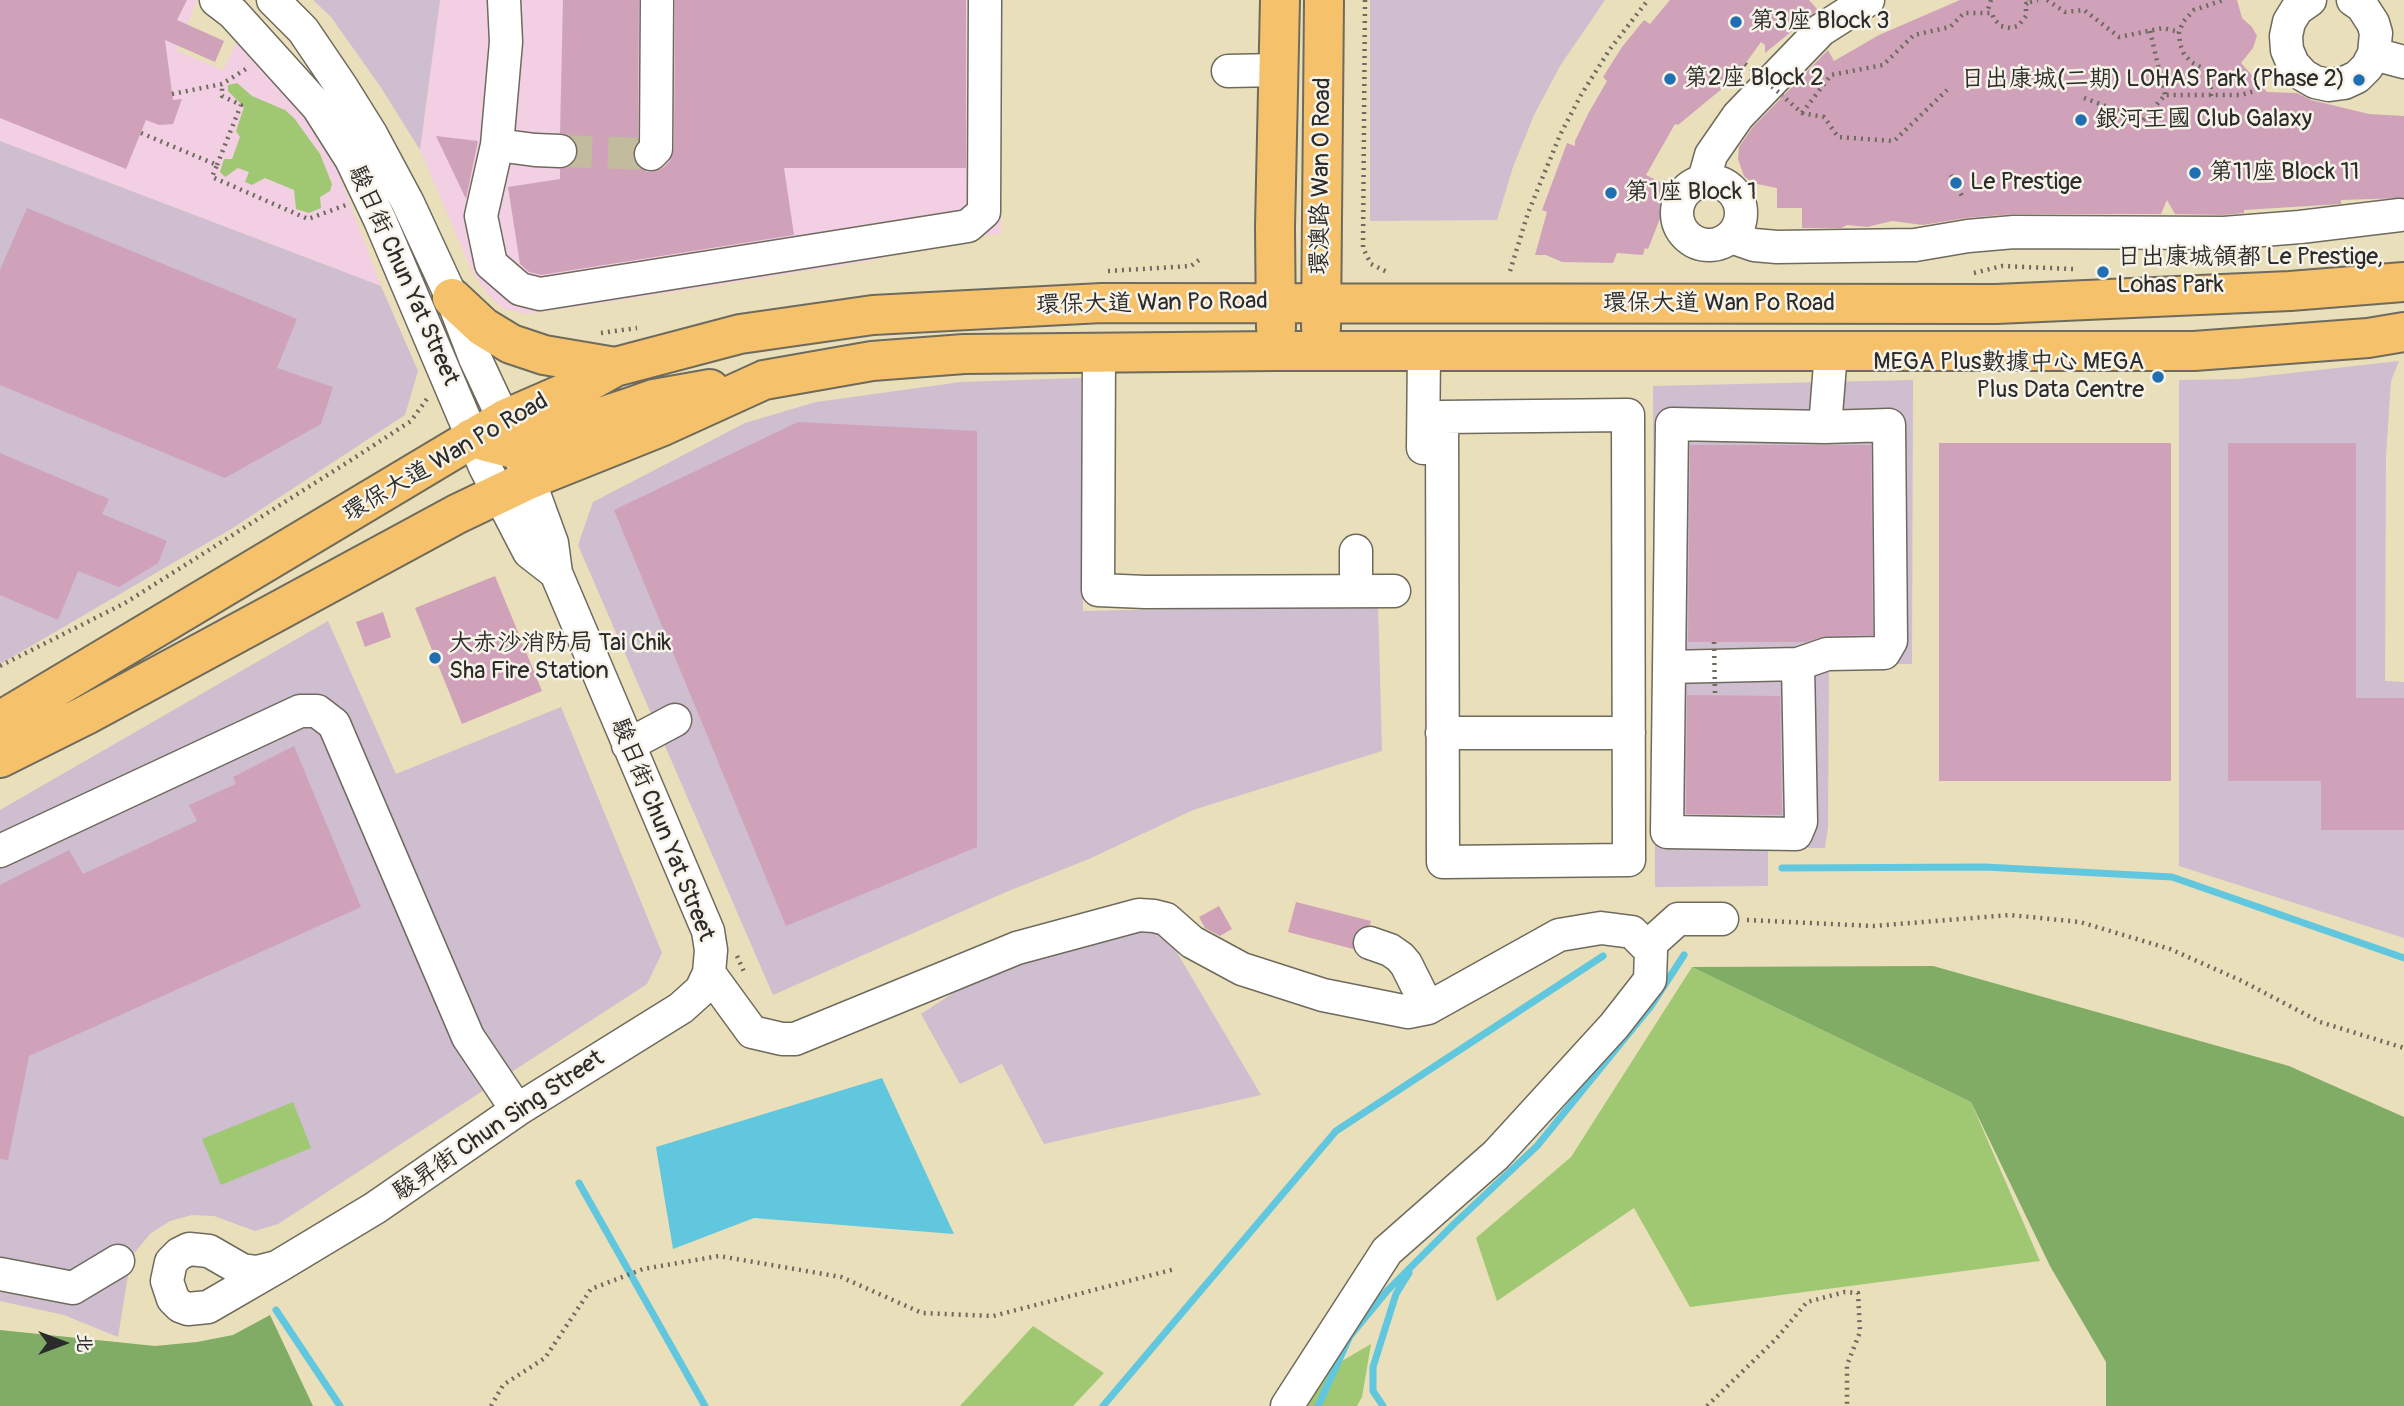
<!DOCTYPE html>
<html>
<head>
<meta charset="utf-8">
<style>
  body { margin:0 }
  #map { position:relative; width:2404px; height:1406px; overflow:hidden; background:#e9dfba; font-family:Pangolin,"LXGW WenKai TC",sans-serif }
  canvas { display:block }
  .north { position:absolute; left:28px; top:1308px; width:70px; height:70px; -webkit-text-stroke:5px #f7f3e8; paint-order:stroke; rotate:90deg; font-size:19px; font-weight:700; line-height:28px; text-align:center; color:#2b2b2b }
  .north::after { content:''; display:block; margin:auto; width:24px; height:32px; background:#2b2b2b; clip-path:polygon(50% 0,100% 100%,50% 72%,0 100%) }
</style>
</head>
<body>
<div id="map">
<canvas width="2404" height="1406"></canvas>
<div class="north">北</div>
</div>
<script>
const ctx = document.querySelector('canvas').getContext('2d');
ctx.lineJoin = 'round';
function fillPath(path, color) { ctx.fillStyle = color; ctx.fill(path, 'evenodd'); }
const toPath = rows => new Path2D(rows.map(r => 'M' + r).join(''));
function stroke(path, color, width, dash) { ctx.strokeStyle = color; ctx.lineWidth = width; ctx.lineCap = dash ? 'butt' : 'round'; ctx.setLineDash(dash || []); ctx.stroke(path); }
function drawText(font, color, halo, rows, align = 'center') {
  ctx.font = font + ' Pangolin,"LXGW WenKai TC",sans-serif'; ctx.lineWidth = 5; ctx.setLineDash([]); ctx.textBaseline = 'middle'; ctx.strokeStyle = halo; ctx.fillStyle = color; for (const [text, x, y, turn = 0] of rows) {
    ctx.save(); ctx.translate(x, y); ctx.rotate((+turn || 0) * Math.PI / 180); ctx.textAlign = isNaN(turn) ? turn : align; if (halo) ctx.strokeText(text, 0, 0); ctx.fillText(text, 0, 0); ctx.restore();
  }
}
const built = toPath([
  [0,0,197,0,177,51,223,70,239,38,286,92,332,156,381,286,0,141],
  [440,0,1003,0,1001,234,964,237,870,261,608,302,526,314,502,308,487,294,472,271,420,150]
]);
const industrial = toPath([
  [313,0,440,0,420,150,380,86,331,17],
  [1370,0,1605,0,1560,66,1534,115,1513,167,1497,220,1370,221],
  [0,141,381,286,418,371,405,415,231,529,2,663,0,662],
  [2399,361,2391,381,2386,456,2385,681,2404,682,2404,938,2179,866,2179,380,2238,379],
  [1081,378,1083,611,1378,605,1382,751,1193,810,1089,859,1006,892,773,995,578,545,593,502,745,423,816,402,961,382],
  [1913,380,1912,664,1829,664,1828,827,1825,848,1768,848,1768,886,1655,887,1653,386],
  [328,621,396,774,561,707,662,953,647,984,278,1224,255,1231,214,1216,192,1215,170,1221,150,1234,131,1257,118,1337,64,1315,0,1301,0,810],
  [1162,927,1261,1095,1044,1144,1002,1064,960,1084,921,1014,978,977,1066,943]
]);
const green = toPath([
  [237,83,252,96,285,110,294,118,320,154,332,184,330,191,320,197,321,208,309,213,296,209,294,190,265,178,252,185,245,182,249,172,238,168,225,177,220,172,224,159,232,159,240,137,236,131,244,107,228,91,228,85],
  [1692,967,1971,1102,2040,1261,1690,1307,1634,1208,1497,1301,1476,1238,1571,1157],
  [293,1102,311,1148,221,1185,202,1139],
  [1033,1326,1104,1373,1073,1406,960,1406],
  [1371,1344,1362,1397,1357,1406,1299,1406,1316,1376]
]);
const forest = toPath([
  [1933,966,2289,1066,2404,1117,2404,1406,2106,1406,2106,1362,2050,1266,1971,1102,1692,967],
  [270,1315,313,1406,0,1406,0,1330,155,1346,197,1342,233,1335]
]);
const water = toPath([
  [882,1078,954,1234,754,1218,673,1249,656,1147]
]);
const stream = toPath([
  [1782,868,1985,867,2172,877,2404,958],
  [579,1183,705,1406],
  [276,1310,340,1406],
  [1103,1406,1336,1131,1603,956],
  [1318,1406,1350,1336,1387,1291,1454,1224,1537,1146,1651,1006,1684,955],
  [1383,1406,1373,1391,1373,1367,1396,1294,1409,1273]
]);
const building = toPath([
  [0,0,187,0,177,20,224,41,215,62,165,40,173,100,182,99,173,124,159,125,146,120,126,169,0,118],
  [563,0,639,0,638,141,634,149,633,158,638,166,647,172,656,171,664,167,670,161,674,149,675,0,966,0,966,168,784,168,794,235,541,275,529,272,520,264,508,187,560,179,560,169,569,167,575,161,578,152,576,142,569,135,560,133],
  [1670,0,1809,0,1818,10,1765,53,1765,45,1761,42,1735,78,1678,125,1675,124,1646,175,1672,188,1648,249,1645,248,1643,255,1617,253,1613,263,1562,262,1546,255,1535,255,1547,212,1542,210,1567,143,1575,146,1575,141,1588,114,1607,81,1603,77,1622,47,1644,20,1650,24],
  [1960,0,2237,0,2242,18,2252,27,2257,36,2253,48,2241,63,2267,92,2297,93,2311,100,2369,114,2404,116,2404,198,2341,200,2341,204,2244,210,2244,213,2223,215,2175,214,2167,200,2161,214,2014,214,1966,218,1923,225,1892,221,1867,227,1847,225,1841,228,1802,228,1802,208,1777,208,1777,188,1752,183,1744,176,1738,159,1739,147,1752,128,1828,50,1834,61,1879,35],
  [436,136,478,141,466,199],
  [27,208,297,319,277,368,333,387,321,424,225,478,0,385,0,270],
  [798,422,977,431,977,847,786,926,614,510],
  [1939,443,2171,443,2171,781,1939,781],
  [2228,443,2356,443,2356,698,2404,698,2404,830,2321,830,2321,781,2228,781],
  [1690,445,1871,445,1873,635,1826,636,1806,642,1688,642],
  [0,453,109,499,102,514,167,541,158,563,119,587,78,571,58,620,0,595],
  [495,576,542,691,462,724,415,608],
  [383,612,391,637,365,647,356,622],
  [1687,695,1780,696,1782,815,1686,814],
  [294,746,361,907,29,1056,8,1160,0,1159,0,885,69,850,83,874,197,821,189,805,236,784,233,777],
  [1296,902,1371,921,1370,925,1358,930,1353,938,1353,949,1288,932],
  [1219,906,1232,929,1220,936,1205,928,1199,917]
]);
const minorTunnel = toPath([
  [560,151,651,154]
]);
const path = toPath([
  [1365,0,1363,248,1371,264,1389,273],
  [1991,0,1987,13,1992,13,1994,19,2001,26,2010,28,2018,26,2026,16,2026,4,2030,2,2028,0],
  [2047,0,2065,12,2084,10,2119,37,2163,28,2179,32],
  [2030,2,2038,0],
  [2150,31,2165,95],
  [172,94,222,84,249,67],
  [2211,96,2210,72,2191,62,2184,54,2180,44,2179,32,2183,22,2194,10,2223,0],
  [2084,98,2143,120,2165,95,2241,95,2258,90],
  [1786,99,1802,113,1824,117,1838,137,1894,141,1947,90],
  [1802,113,1831,75,1883,65,1914,35,1950,27,1964,13,1987,13],
  [141,133,217,165,212,177,308,219,346,205],
  [217,165,241,105,222,96,222,84],
  [1951,175,1963,198],
  [1108,271,1191,266,1199,260],
  [1510,271,1528,213,1560,135,1581,95,1610,49,1648,0],
  [1974,273,2002,266,2073,269],
  [601,333,637,328],
  [0,666,125,603,348,462,411,421,429,396],
  [1747,920,1873,926,2010,915,2080,922,2170,949,2242,981,2320,1022,2404,1048],
  [737,956,745,974],
  [491,1406,503,1385,545,1358,591,1289,643,1269,719,1256,841,1277,922,1313,993,1316,1175,1269],
  [1707,1406,1776,1339,1807,1302,1845,1292,1858,1293,1860,1332,1847,1365,1847,1406]
]);
const minor = toPath([
  [216,0,233,13,318,107,351,159,380,220,485,467,529,552,556,573],
  [273,0,303,30,341,86,371,134,408,203,452,298,475,358,518,450,552,543,556,573,708,931,711,950,709,973,701,990,681,1008,517,1110,375,1208,277,1267,208,1307,188,1309,180,1306,173,1299,167,1281,171,1262,179,1254,189,1249,209,1251,242,1270,257,1272,277,1267],
  [504,0,506,42,497,145,481,216,491,264,520,289,540,294,968,226,984,212,985,0],
  [2310,0,2297,9,2289,22,2286,36,2287,50,2293,64,2303,75,2315,82,2329,85,2344,83,2357,77,2367,67,2374,54,2376,33,2373,23,2362,6,2353,0],
  [2374,54,2404,62],
  [1228,71,1279,70],
  [497,145,535,150,560,151],
  [651,154,656,149,657,0],
  [1704,180,1711,155,1738,116,1821,30,1868,0],
  '1677 213a32 32 0 1 1 64 0a32 32 0 1 1-64 0Z',
  [1731,237,1754,245,1777,247,1915,245,1968,236,2014,232,2224,233,2300,227,2400,215],
  [1099,352,1098,590,1145,592,1394,591],
  [1628,415,1629,860,1443,862,1442,417,1628,415],
  [1825,427,1831,352],
  [1423,448,1424,351],
  [1356,551,1356,591],
  [1669,667,1798,664,1801,822,1796,834,1667,832,1672,424,1825,427,1889,425,1891,641,1884,653,1827,654,1798,664],
  [1442,733,1629,733],
  [628,745,675,720],
  [0,851,300,711,317,711,334,724,468,1037,517,1110],
  [1370,943,1390,950,1400,957,1406,964,1428,1008],
  [1647,947,1678,919,1722,919],
  [709,973,752,1032,782,1039,795,1039,1017,948,1139,915,1154,916,1166,919,1192,942,1242,969,1323,995,1408,1012,1428,1008,1559,935,1601,928,1632,932,1651,951,1650,980,1614,1026,1496,1155,1387,1251,1287,1406],
  [0,1274,73,1288,118,1261]
]);
const major = toPath([
  [452,298,483,327,511,344,544,355,615,367],
  [1276,328,1275,227,1280,0],
  [1321,328,1324,0],
  [472,438,518,450,586,422,631,407,654,399,710,389],
  [0,721,505,419,581,386,615,367,740,334,873,315,1102,303,1996,304,2290,291,2404,282],
  [0,758,86,715,457,514,528,480,663,426,764,380,872,361,964,354,1276,351,2194,351,2368,338,2404,332]
]);
const pathBridge = toPath([
  [1745,64,1783,96],
  [1714,642,1715,695]
]);
const markers = [
  [1736,22,7,"#1f6fb2"],
  [1670,79,7,"#1f6fb2"],
  [2359,80,7,"#1f6fb2"],
  [2081,120,7,"#1f6fb2"],
  [2195,173,7,"#1f6fb2"],
  [1956,183,7,"#1f6fb2"],
  [1611,193,7,"#1f6fb2"],
  [2103,272,7,"#1f6fb2"],
  [2158,377,7,"#1f6fb2"],
  [435,658,7,"#1f6fb2"]
];
const poiNames = [
  ["第3座 Block 3",1750,22],
  ["第2座 Block 2",1684,79],
  ["日出康城(二期) LOHAS Park (Phase 2)",2345,80,"right"],
  ["銀河王國 Club Galaxy",2095,120],
  ["第11座 Block 11",2209,173],
  ["Le Prestige",1970,183],
  ["第1座 Block 1",1625,193],
  ["日出康城領都 Le Prestige,",2117,258],
  ["Lohas Park",2117,286],
  ["MEGA Plus數據中心 MEGA",2144,363,"right"],
  ["Plus Data Centre",2144,391,"right"],
  ["大赤沙消防局 Tai Chik",449,644],
  ["Sha Fire Station",449,672]
];
const streetNames = [
  ["環澳路 Wan O Road",1322,176,-89],
  ["駿日街 Chun Yat Street",403,276,66],
  ["環保大道 Wan Po Road",1152,304,-1],
  ["環保大道 Wan Po Road",1719,304],
  ["環保大道 Wan Po Road",446,458,-30],
  ["駿日街 Chun Yat Street",662,830,68],
  ["駿昇街 Chun Sing Street",499,1126,-34]
];
fillPath(built, '#f2cfe2');
fillPath(industrial, '#cfbdd0');
fillPath(green, '#a0c873');
fillPath(forest, '#80ac65');
fillPath(water, '#61c7de');
stroke(stream, '#61c7de', 7);
fillPath(building, '#cfa2ba');
stroke(minorTunnel, '#c3bb9d', 32, [32, 16]);
stroke(minor, '#6e6a5d', 35);
stroke(major, '#6e6a5d', 42);
stroke(path, '#6e6a5d', 4.5, [2, 5]);
stroke(minor, '#fff', 32);
stroke(major, '#f5c16b', 38);
stroke(pathBridge, '#6e6a5d', 4.5, [2, 5]);
for (const [x, y, r, color] of markers) { const dot = new Path2D(); dot.arc(x, y, r, 0, 2 * Math.PI); ctx.fillStyle = color; ctx.fill(dot); stroke(dot, '#f7f3e8', 2.5); }
drawText('24px', '#2b2b2b', '#f7f3e8', poiNames, 'left');
drawText('24px', '#2b2b2b', '#f7f3e8', streetNames);
</script>
</body>
</html>
